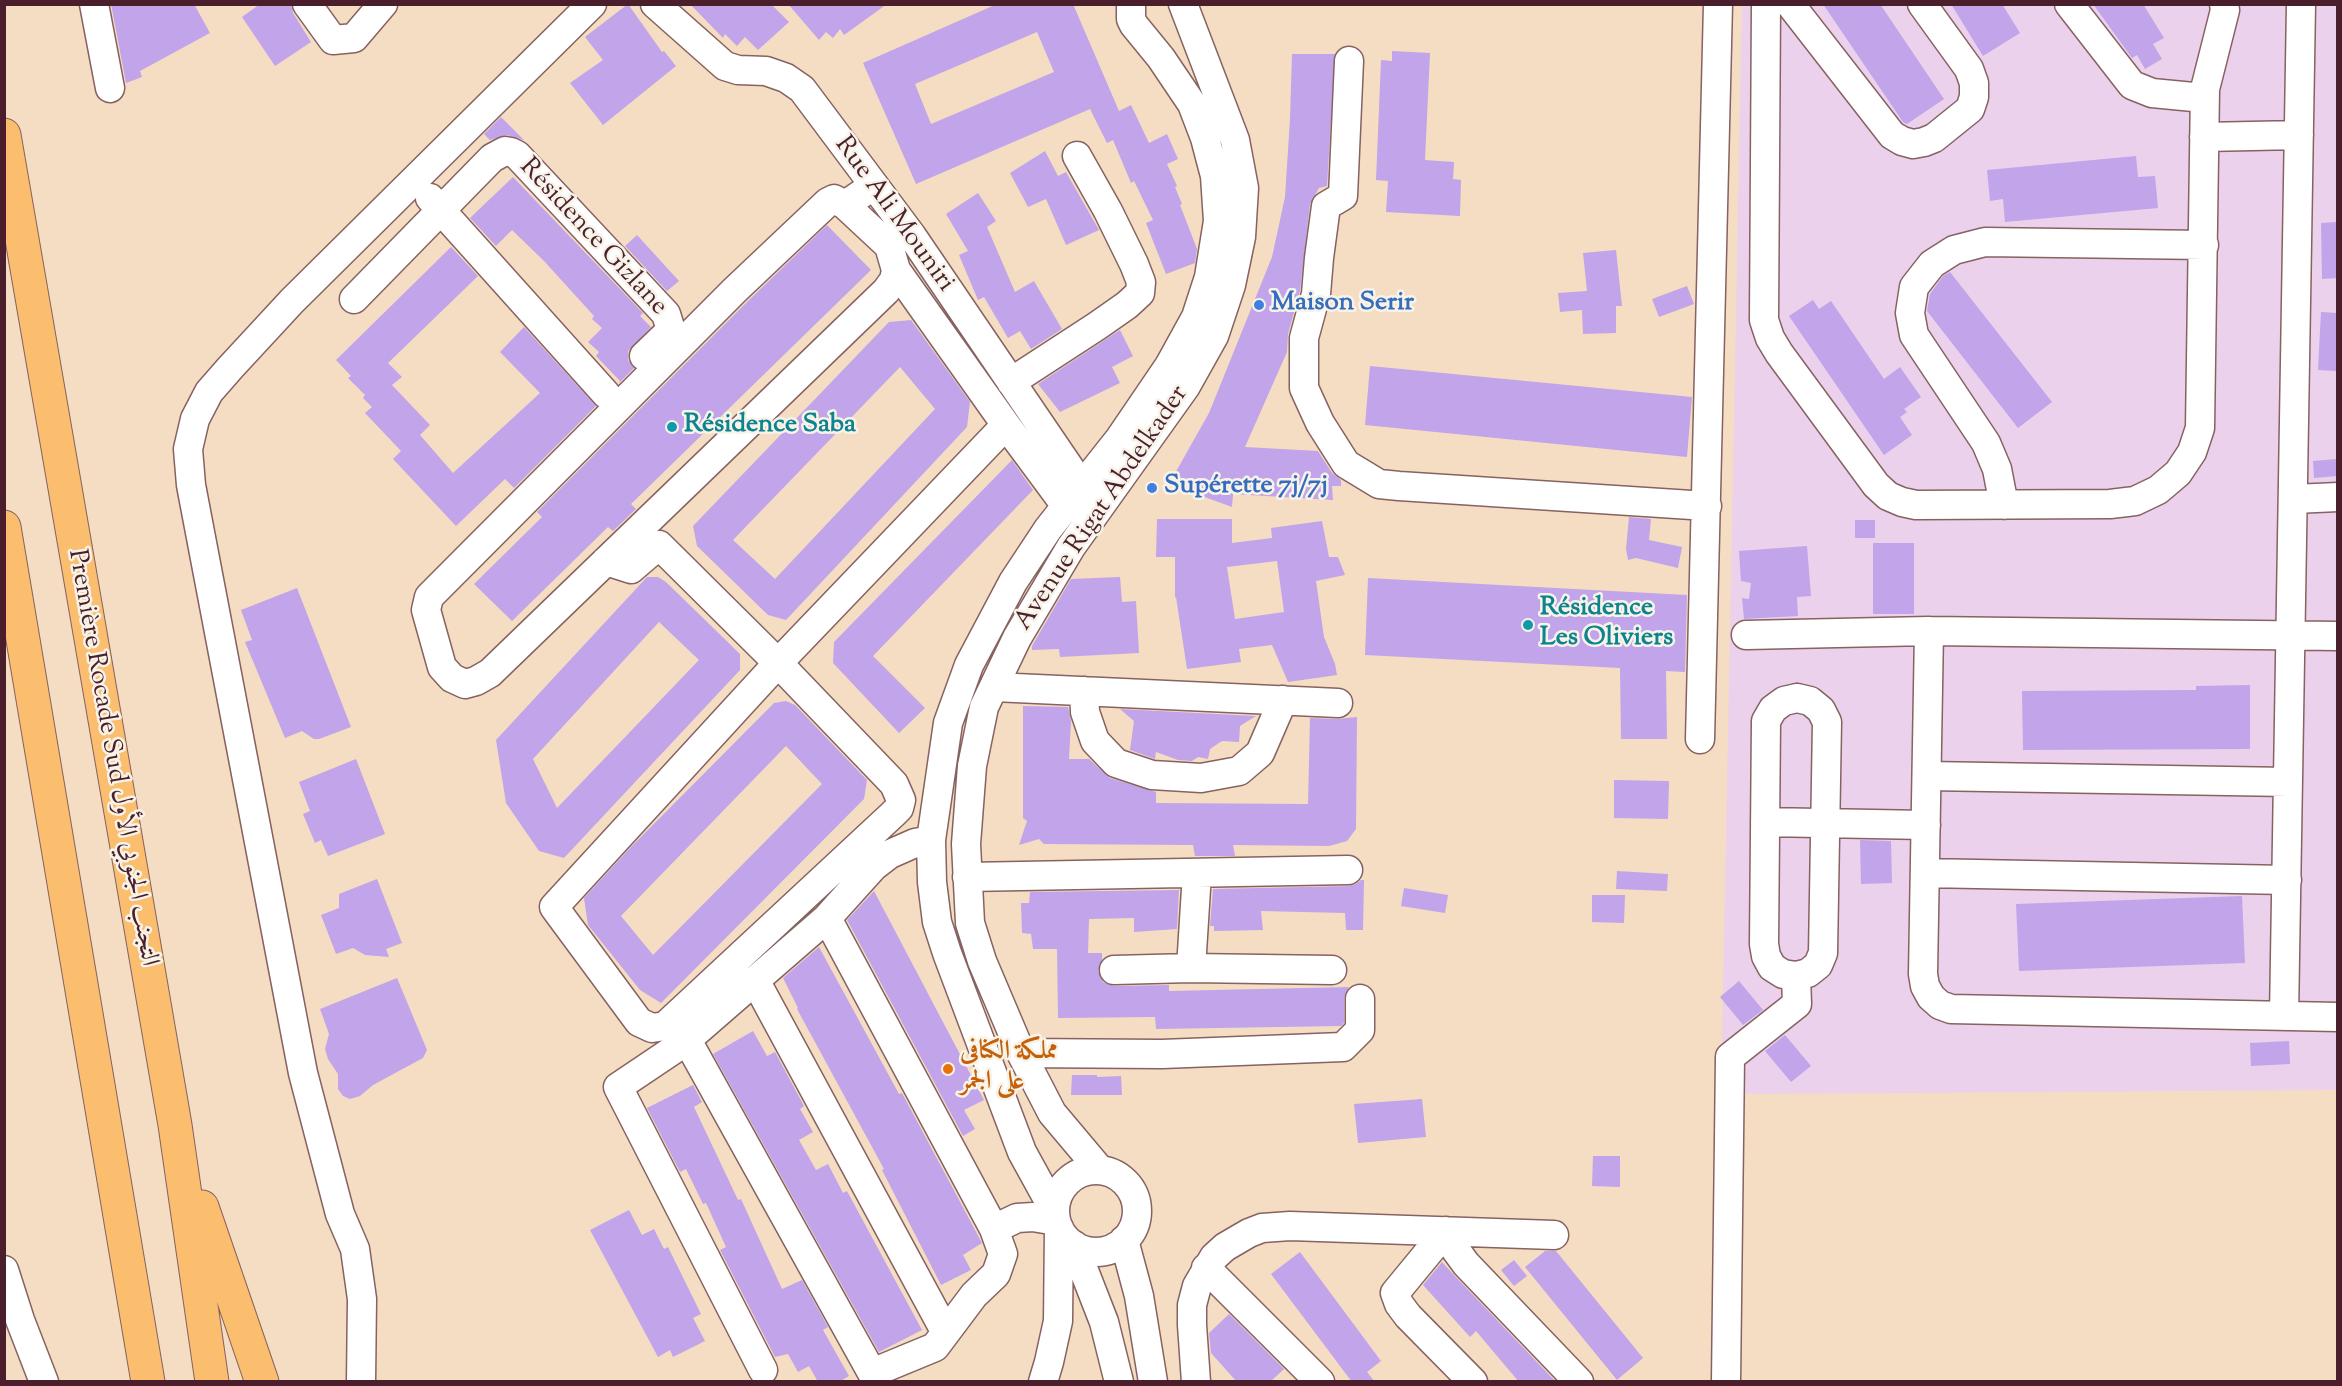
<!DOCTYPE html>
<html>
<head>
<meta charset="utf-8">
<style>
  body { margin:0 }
  #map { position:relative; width:2342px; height:1386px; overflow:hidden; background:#f5ddc3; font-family:"Sorts Mill Goudy",serif }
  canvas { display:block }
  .frame { position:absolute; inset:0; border:6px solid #4a1f2b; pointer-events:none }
</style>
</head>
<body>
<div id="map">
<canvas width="2342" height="1386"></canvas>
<div class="frame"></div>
</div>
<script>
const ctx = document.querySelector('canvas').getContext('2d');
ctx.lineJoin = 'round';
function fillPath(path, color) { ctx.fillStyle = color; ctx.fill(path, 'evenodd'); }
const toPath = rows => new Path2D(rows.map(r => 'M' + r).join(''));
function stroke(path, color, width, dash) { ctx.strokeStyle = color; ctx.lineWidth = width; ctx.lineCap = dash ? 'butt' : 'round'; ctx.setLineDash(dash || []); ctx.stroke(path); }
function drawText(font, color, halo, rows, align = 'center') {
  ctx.font = font + ' "Sorts Mill Goudy",Amiri,serif'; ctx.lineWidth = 5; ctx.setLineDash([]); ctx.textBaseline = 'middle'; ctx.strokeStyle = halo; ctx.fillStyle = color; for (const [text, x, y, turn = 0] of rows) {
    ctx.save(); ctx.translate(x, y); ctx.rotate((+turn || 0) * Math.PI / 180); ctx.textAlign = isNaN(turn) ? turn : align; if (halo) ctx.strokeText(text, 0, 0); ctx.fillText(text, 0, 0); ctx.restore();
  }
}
const built = toPath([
  [1742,5,2337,5,2337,1090,1760,1094,1721,1092]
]);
const building = toPath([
  [111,4,194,4,210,33,140,71,142,77,126,83],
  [260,4,291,4,293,13,311,42,275,66,242,17],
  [628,4,662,52,664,51,676,66,603,125,570,83,603,60,585,37],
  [690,4,771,4,789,22,758,50,745,37,737,46,725,34,723,38],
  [788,4,887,4,844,35,840,29,833,38,826,32,819,40],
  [997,4,1073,4,1119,111,1131,105,1149,143,1167,134,1178,159,1167,164,1177,186,1175,187,1182,204,1180,205,1197,249,1195,263,1166,274,1146,223,1153,220,1134,181,1131,183,1113,140,1107,143,1090,109,916,184,863,63],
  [1037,32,1054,72,931,124,915,84],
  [1823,4,1880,4,1944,99,1907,124,1903,122],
  [1951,4,2002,4,2020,33,1983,56],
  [2093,4,2143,4,2164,38,2153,44,2162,59,2145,69,2137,55,2132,58],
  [1392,51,1430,53,1425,160,1454,162,1453,179,1461,180,1460,216,1386,212,1388,181,1376,180,1381,60,1392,61],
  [1292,54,1335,54,1327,186,1319,188,1310,204,1300,291,1288,334,1287,352,1245,447,1318,451,1332,473,1341,480,1341,486,1332,486,1333,500,1233,494,1232,507,1169,484,1209,413,1272,257,1285,197,1290,119],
  [501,117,524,140,507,135,490,140,484,134],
  [1045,151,1058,176,1066,172,1099,230,1066,245,1046,199,1028,207,1010,173],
  [2136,156,2138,177,2155,176,2158,208,2005,222,2003,199,1990,201,1987,170],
  [513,177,643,313,640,316,651,327,628,351,628,360,634,368,619,383,620,381,596,356,599,352,588,342,602,328,592,319,594,316,544,261,512,230,496,246,470,218],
  [978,193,996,221,987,227,1015,292,1034,281,1062,329,1031,349,1020,331,1008,338,984,297,978,300,959,255,968,251,946,214],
  [2337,222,2337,278,2322,279,2321,223],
  [827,225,871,270,631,504,636,509,613,531,608,527,512,621,474,584,542,517,537,512,747,302],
  [637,235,679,281,667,291,625,246],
  [451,247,478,276,388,363,402,377,392,385,430,425,420,435,453,473,540,393,500,352,524,327,596,406,514,488,505,479,456,526,393,459,401,451,365,413,372,407,363,398,365,395,348,378,351,376,336,360],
  [1616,250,1622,306,1616,306,1616,333,1583,334,1582,310,1560,312,1558,293,1587,291,1583,253],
  [1950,272,2052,402,2018,428,1927,311,1930,294,1943,276],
  [1687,286,1694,304,1659,317,1652,299],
  [1813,300,1819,309,1831,301,1884,379,1900,367,1921,397,1904,409,1907,412,1900,417,1912,435,1884,455,1789,316],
  [2321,312,2337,313,2336,371,2318,370],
  [911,320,970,402,967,427,786,620,768,615,697,546,693,526,889,322],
  [900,367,935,409,775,579,733,540],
  [1120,330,1133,356,1112,367,1120,383,1060,412,1038,384],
  [1370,366,1692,397,1687,457,1365,425],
  [2337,459,2337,476,2314,478,2313,461],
  [1012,460,1033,490,873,656,925,708,899,733,833,663,834,642],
  [1629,517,1651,519,1649,540,1682,547,1678,568,1636,558,1628,560,1626,549],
  [1157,519,1232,519,1232,543,1272,538,1271,528,1322,521,1329,557,1338,557,1345,575,1316,581,1324,637,1335,664,1337,675,1288,682,1272,645,1239,649,1241,662,1187,669,1176,597,1175,598,1175,557,1156,557],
  [1277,561,1284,612,1235,619,1227,567],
  [1855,520,1875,520,1875,538,1855,538],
  [1873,543,1914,543,1914,614,1873,614],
  [1807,546,1811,596,1797,597,1798,616,1744,619,1742,598,1749,599,1751,583,1741,581,1739,551],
  [647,577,658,577,666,582,740,654,740,670,564,858,539,851,506,803,496,740],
  [659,622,699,660,557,808,533,759],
  [1120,577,1122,602,1136,601,1139,653,1060,657,1059,649,1032,650,1032,646,1071,579],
  [1368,578,1687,595,1685,672,1666,671,1667,739,1621,739,1620,668,1365,655],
  [297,588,351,727,319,739,314,739,302,731,285,738,245,642,252,640,241,610],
  [2250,685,2250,749,2023,750,2022,691,2196,690,2196,686],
  [786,701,795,705,867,780,864,799,661,1003,640,990,588,925,584,898,630,848,774,703],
  [786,746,822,784,653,955,621,916],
  [1023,706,1068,707,1071,721,1069,759,1089,759,1110,778,1156,792,1156,803,1308,804,1310,718,1337,719,1357,717,1356,829,1347,841,1329,846,1233,845,1235,856,1195,856,1193,845,1044,844,1039,839,1019,845,1027,821,1023,818],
  [1120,709,1256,716,1240,726,1239,742,1222,741,1210,749,1208,759,1198,757,1192,761,1178,760,1156,752,1155,759,1130,750,1134,721],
  [356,759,385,834,328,856,321,840,315,843,303,814,310,811,299,782],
  [1614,780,1669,781,1668,819,1614,818],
  [1860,840,1891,841,1892,883,1861,884],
  [1617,871,1668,874,1667,891,1616,889],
  [377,879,402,943,386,949,389,957,365,955,353,948,336,954,321,915,339,908,339,894],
  [1361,880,1364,880,1363,930,1346,930,1345,913,1261,911,1263,930,1214,931,1214,926,1210,926,1213,889,1348,886,1356,884],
  [1404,888,1448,895,1445,913,1401,906],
  [1179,890,1177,929,1134,932,1134,918,1089,919,1088,953,1102,953,1102,960,1098,971,1103,982,1114,986,1169,985,1169,991,1349,987,1344,998,1344,1023,1341,1026,1156,1029,1155,1017,1058,1018,1057,949,1033,949,1031,934,1022,933,1021,903,1029,903,1030,892],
  [874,891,984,1100,964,1110,975,1129,963,1136,847,920],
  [1592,895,1625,895,1624,923,1592,922],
  [2242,896,2245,963,2019,971,2016,904],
  [819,947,899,1094,902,1093,982,1243,963,1255,971,1270,941,1285,882,1170,884,1169,797,1009,798,1008,783,978],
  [397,978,427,1050,423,1058,373,1085,360,1096,350,1099,343,1096,338,1089,338,1074,328,1059,325,1049,329,1034,320,1009],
  [1739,981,1763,1010,1743,1025,1720,997],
  [753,1031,767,1056,775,1052,804,1106,800,1109,813,1132,799,1140,816,1170,828,1164,843,1193,847,1191,922,1330,879,1352,713,1054],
  [1785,1035,1811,1066,1791,1082,1765,1051],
  [2289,1041,2290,1064,2251,1066,2250,1043],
  [1072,1075,1097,1075,1097,1077,1121,1076,1122,1095,1071,1095],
  [693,1085,702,1102,694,1107,738,1200,741,1199,782,1289,802,1280,828,1327,823,1330,849,1376,839,1382,818,1382,809,1366,798,1372,788,1354,775,1357,720,1250,726,1247,706,1203,703,1204,686,1169,680,1172,647,1108],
  [1422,1099,1426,1137,1358,1143,1354,1104],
  [1593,1156,1620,1156,1620,1187,1592,1186],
  [629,1210,642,1235,654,1229,664,1249,668,1247,701,1314,693,1318,705,1341,673,1357,670,1350,658,1357,590,1230],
  [1545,1251,1556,1251,1643,1358,1617,1380,1525,1267],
  [1300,1252,1381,1361,1367,1372,1375,1382,1352,1382,1271,1274],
  [1514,1260,1527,1276,1514,1286,1501,1270],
  [1442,1262,1454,1275,1556,1382,1519,1382,1476,1331,1470,1337,1423,1285],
  [1229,1314,1284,1369,1270,1382,1237,1382,1211,1353,1209,1333]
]);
const minor = toPath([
  [94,4,110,88],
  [307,4,333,40,354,38,383,4],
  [655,4,725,66,738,70,766,71,786,78,802,89,912,236,1082,486],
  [1766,4,1764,320,1770,338,1779,353,1876,485,1888,496,1902,502,1916,505,2110,504,2135,501,2158,490,2178,473,2192,452,2200,428,2205,89,2225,10,2224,4],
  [1790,4,1892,135,1902,141,1913,144,1924,142,1934,138,1970,109,1974,97,1974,83,1969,69,1922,4],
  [2069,4,2132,85,2152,93,2204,98],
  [1349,61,1343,196,1326,206,1319,258,1316,294,1304,338,1304,388,1320,423,1346,464,1379,484,1399,486,1707,506],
  [2204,137,2299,135],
  [430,198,606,394],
  [845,205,889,246,896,270,894,280,886,291,490,673,476,681,465,684,452,678,442,667,426,610,429,597,735,290,828,202,834,199,845,205,873,186],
  [896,270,1006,425,1066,506],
  [354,299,492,158,505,151,511,152,517,155,666,314,670,327,669,332,644,356],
  [1011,382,1097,326,1127,305,1140,293,1141,282,1134,264,1108,211,1077,156],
  [2294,499,2338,497],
  [2004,505,1997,469,1986,443,1914,335,1910,313,1914,287,1932,264,1954,250,1985,242,2204,245],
  [606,561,631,569,659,545,778,663,894,784,901,800,899,808,893,814,665,1026,652,1028,639,1022,554,907,778,663,1006,425],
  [1929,631,1923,974,1925,986,1931,997,1940,1005,1951,1009,2338,1017],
  [1746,635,1929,631,2338,636],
  [994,687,1338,703],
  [1084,691,1085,712,1095,741,1116,763,1152,775,1201,778,1239,771,1260,753,1283,700],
  [1797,698,1810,701,1821,710,1827,722,1823,953,1818,965,1808,973,1796,976,1783,974,1772,967,1766,956,1764,944,1766,721,1773,709,1784,701,1797,698],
  [1700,739,1718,4],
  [1927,776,2288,782],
  [1765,822,1926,825],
  [1925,873,2287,880],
  [967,877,1348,870],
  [827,918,873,867,890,854,915,843,931,840],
  [1191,968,1332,970],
  [1114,970,1191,968,1197,873],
  [755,980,945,1331],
  [2284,1016,2301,4],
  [687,1040,872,1373,935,1347,974,1295,996,1274,1003,1254,994,1229,827,918,682,1044,618,1087,763,1370],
  [1021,1053,1162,1054,1343,1047,1360,1030,1360,999],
  [1100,1170,1052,1113,1021,1053,982,961,970,923,966,844,972,766,984,707,1017,638,1071,547,1186,386,1214,336,1231,285,1241,237,1244,188,1235,140,1183,4],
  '1055 1211a41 41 0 1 1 82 0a41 41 0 1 1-82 0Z',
  [1055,1212,1022,1152,947,953,937,922,932,882,931,840,948,723,969,665,1013,582,1048,529,1120,438,1169,366,1196,317,1209,277,1218,221,1215,176,1205,138,1192,104,1161,58,1134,25,1131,19,1131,4],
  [994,1229,1017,1218,1033,1217,1056,1221],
  [1446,1231,1395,1293,1399,1304,1408,1316,1473,1382],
  [1448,1232,1455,1249,1466,1264,1579,1382],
  [1124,1240,1139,1296,1153,1382],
  [1074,1245,1104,1322,1119,1382],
  [1206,1268,1320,1382],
  [4,1270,20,1320,44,1382],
  [361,1382,362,1299,355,1249,340,1214,303,1073,191,485,188,449,195,419,209,392,230,368,292,301,592,4],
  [1043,1382,1049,1362,1058,1321,1059,1228],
  [1196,1382,1192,1325,1192,1305,1197,1286,1214,1257,1225,1247,1249,1233,1262,1228,1290,1226,1554,1235],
  [1726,1382,1730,1057,1797,1004,1796,976]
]);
const highway = toPath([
  [4,135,175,1125,212,1382],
  [4,527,148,1382],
  [202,1207,262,1382]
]);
const markers = [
  [1259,305,6,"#3f7fe0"],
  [672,427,6,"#0f9aa8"],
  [1152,488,6,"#3f7fe0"],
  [1528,625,6,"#0f9aa8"],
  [948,1069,6,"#e8710a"]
];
const streetNames = [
  ["Rue Ali Mouniri",893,215,54],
  ["Résidence Gizlane",592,238,47],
  ["Avenue Rigat Abdelkader",1103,509,-56],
  ["Première Rocade Sud التجنب الجنوبي الأول",111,758,80]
];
const shopNames = [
  ["Maison Serir",1271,305],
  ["Supérette 7j/7j",1164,488]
];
const cultureNames = [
  ["Résidence Saba",684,427],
  ["Résidence",1540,610],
  ["Les Oliviers",1540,640]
];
const foodNames = [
  ["مملكة الكنافى",960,1054],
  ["على الجمر",960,1084]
];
fillPath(built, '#ebd1eb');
fillPath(building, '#c1a4e9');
stroke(minor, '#866260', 31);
stroke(highway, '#866260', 35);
stroke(minor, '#fff', 28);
stroke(highway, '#fabe6e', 33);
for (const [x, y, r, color] of markers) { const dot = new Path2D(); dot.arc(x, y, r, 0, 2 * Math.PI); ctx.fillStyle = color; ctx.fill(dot); stroke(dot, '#f7f3e8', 2); }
drawText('26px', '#4a1f2b', '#f7f3e8', streetNames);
drawText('bold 26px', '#366cbe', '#f7f3e8', shopNames, 'left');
drawText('bold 26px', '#0d838f', '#f7f3e8', cultureNames, 'left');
drawText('bold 26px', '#c56008', '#f7f3e8', foodNames, 'left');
</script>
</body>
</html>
